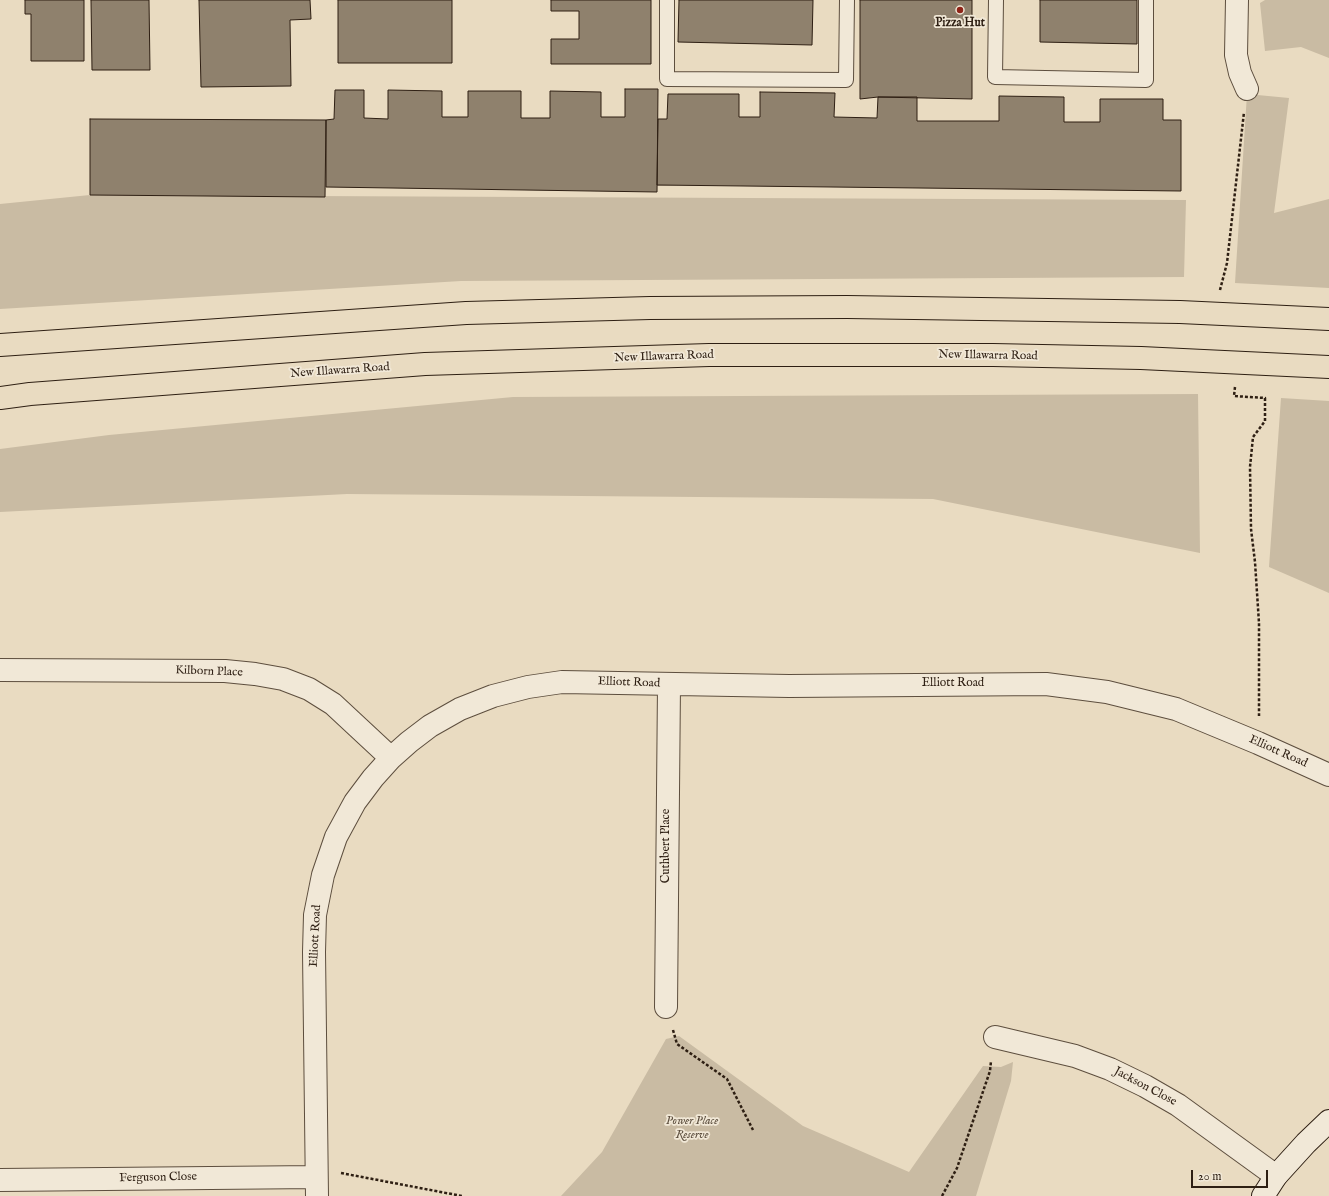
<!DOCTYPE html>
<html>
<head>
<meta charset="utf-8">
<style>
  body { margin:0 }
  #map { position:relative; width:1329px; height:1196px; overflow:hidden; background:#e9dbc1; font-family:"IM FELL English",serif }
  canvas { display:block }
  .scale { position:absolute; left:1191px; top:1170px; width:77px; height:18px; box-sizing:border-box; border:2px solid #2e1f13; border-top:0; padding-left:5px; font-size:12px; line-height:14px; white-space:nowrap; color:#2e1f13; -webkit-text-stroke:3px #f1e8d7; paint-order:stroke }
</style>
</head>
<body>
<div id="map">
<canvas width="1329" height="1196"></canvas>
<div class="scale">20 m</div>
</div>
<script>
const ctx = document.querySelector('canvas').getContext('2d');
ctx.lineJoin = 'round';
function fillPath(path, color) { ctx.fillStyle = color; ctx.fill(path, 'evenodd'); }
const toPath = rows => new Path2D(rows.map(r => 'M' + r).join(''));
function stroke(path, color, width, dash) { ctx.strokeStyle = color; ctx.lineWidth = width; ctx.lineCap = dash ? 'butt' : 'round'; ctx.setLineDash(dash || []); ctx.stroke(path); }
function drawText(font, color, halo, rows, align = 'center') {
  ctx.font = font + ' "IM FELL English",serif'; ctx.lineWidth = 3.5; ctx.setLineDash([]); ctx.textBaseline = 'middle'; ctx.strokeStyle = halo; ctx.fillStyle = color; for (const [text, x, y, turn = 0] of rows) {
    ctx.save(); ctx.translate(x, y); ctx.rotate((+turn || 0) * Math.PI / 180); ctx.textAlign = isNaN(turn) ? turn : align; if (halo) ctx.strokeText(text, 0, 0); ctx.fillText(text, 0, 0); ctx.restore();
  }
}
const green = toPath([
  [1265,0,1329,0,1329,58,1301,47,1265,51,1260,3],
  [1247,94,1289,98,1274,213,1329,199,1329,288,1235,283],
  [90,195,1186,200,1184,277,461,281,0,309,0,204],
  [1198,394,1200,553,933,499,347,494,0,512,0,449,109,435,513,397],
  [1281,398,1329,401,1329,593,1269,567],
  [679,1036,803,1126,909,1172,983,1066,1001,1067,1013,1062,1011,1081,976,1196,561,1196,602,1152,666,1039]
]);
const building = toPath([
  [25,0,84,0,84,61,31,61,31,14,25,14,25,0],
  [91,0,149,0,150,70,92,70,91,0],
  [199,0,310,0,311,19,290,20,291,86,201,87,199,0],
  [338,0,452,0,452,63,338,63,338,0],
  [551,0,651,0,651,64,551,64,551,39,579,39,579,11,551,11,551,0],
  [679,0,813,0,812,45,678,42,679,0],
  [860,0,972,0,972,99,878,97,860,99,860,0],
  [1040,0,1137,0,1137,44,1040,42,1040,0],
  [625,89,658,89,657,192,326,187,326,120,334,119,335,90,364,90,364,118,388,119,388,90,442,91,442,117,468,117,468,91,521,91,521,118,550,118,550,91,601,92,601,117,625,117,625,89],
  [760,92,835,93,834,117,877,118,878,97,917,97,917,121,999,121,999,96,1064,97,1064,122,1100,122,1100,99,1163,99,1163,120,1181,120,1181,191,657,185,658,119,667,119,668,94,739,94,739,117,760,117,760,92],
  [90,119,326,120,325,197,90,195,90,119]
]);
const path = toPath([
  [1220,290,1227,263,1244,112],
  [1235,387,1234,396,1265,398,1265,421,1253,437,1250,467,1251,529,1255,562,1259,623,1259,716],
  [673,1030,677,1044,727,1079,753,1130],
  [341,1173,462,1196],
  [942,1196,957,1168,990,1071,991,1061]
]);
const lane = toPath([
  [667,0,667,79,846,80,847,0],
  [996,0,995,77,1146,80,1146,0]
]);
const street = toPath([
  [1237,0,1236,55,1240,73,1247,89],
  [0,670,225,671,255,674,283,679,309,689,333,704,391,758],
  [666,1007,669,685],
  [995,1037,1075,1056,1110,1069,1145,1086,1178,1105,1276,1176],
  [0,1180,316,1177],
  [317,1196,314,952,315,915,323,875,336,837,355,802,373,778,391,758,409,742,430,726,460,709,493,696,528,687,562,682,789,686,1046,684,1107,692,1176,709,1258,743,1329,775]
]);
const secondary = toPath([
  [1263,1196,1276,1176,1306,1143,1329,1121]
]);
const highway = toPath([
  [0,345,466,313,650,308,847,307,1048,310,1180,312,1329,319],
  [0,398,30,394,425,364,709,355,993,355,1141,358,1329,367]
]);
const markers = [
  [960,10,4,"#8f2418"]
];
const poiNames = [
  ["Pizza Hut",960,24]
];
const streetNames = [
  ["New Illawarra Road",988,356,1],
  ["New Illawarra Road",664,357,-2],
  ["New Illawarra Road",340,371,-4],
  ["Kilborn Place",209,672,2],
  ["Elliott Road",629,683,2],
  ["Elliott Road",953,684],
  ["Elliott Road",1278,752,24],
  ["Cuthbert Place",667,846,-90],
  ["Elliott Road",316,936,-87],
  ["Jackson Close",1145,1087,28],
  ["Ferguson Close",158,1178,-1]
];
const parkNames = [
  ["Power Place",692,1122],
  ["Reserve",692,1136]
];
fillPath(green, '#c9bba3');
fillPath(building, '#8f816d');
stroke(building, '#2e1f13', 1);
stroke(lane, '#5d4e3e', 16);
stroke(street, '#5d4e3e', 24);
stroke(secondary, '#2e1f13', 24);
stroke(highway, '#2e1f13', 24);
stroke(path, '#2e1f13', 2.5, [3, 2]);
stroke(lane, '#f1e8d7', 14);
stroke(street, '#f1e8d7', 22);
stroke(secondary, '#f1e8d7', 22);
stroke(highway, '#e9dbc1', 22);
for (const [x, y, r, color] of markers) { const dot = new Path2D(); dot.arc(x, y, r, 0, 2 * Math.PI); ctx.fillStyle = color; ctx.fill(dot); stroke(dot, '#f1e8d7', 1.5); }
drawText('bold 12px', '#2e1f13', '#f1e8d7', poiNames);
drawText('12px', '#2e1f13', '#f1e8d7', streetNames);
drawText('italic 12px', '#5c4e3e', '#f1e8d7', parkNames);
</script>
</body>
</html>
